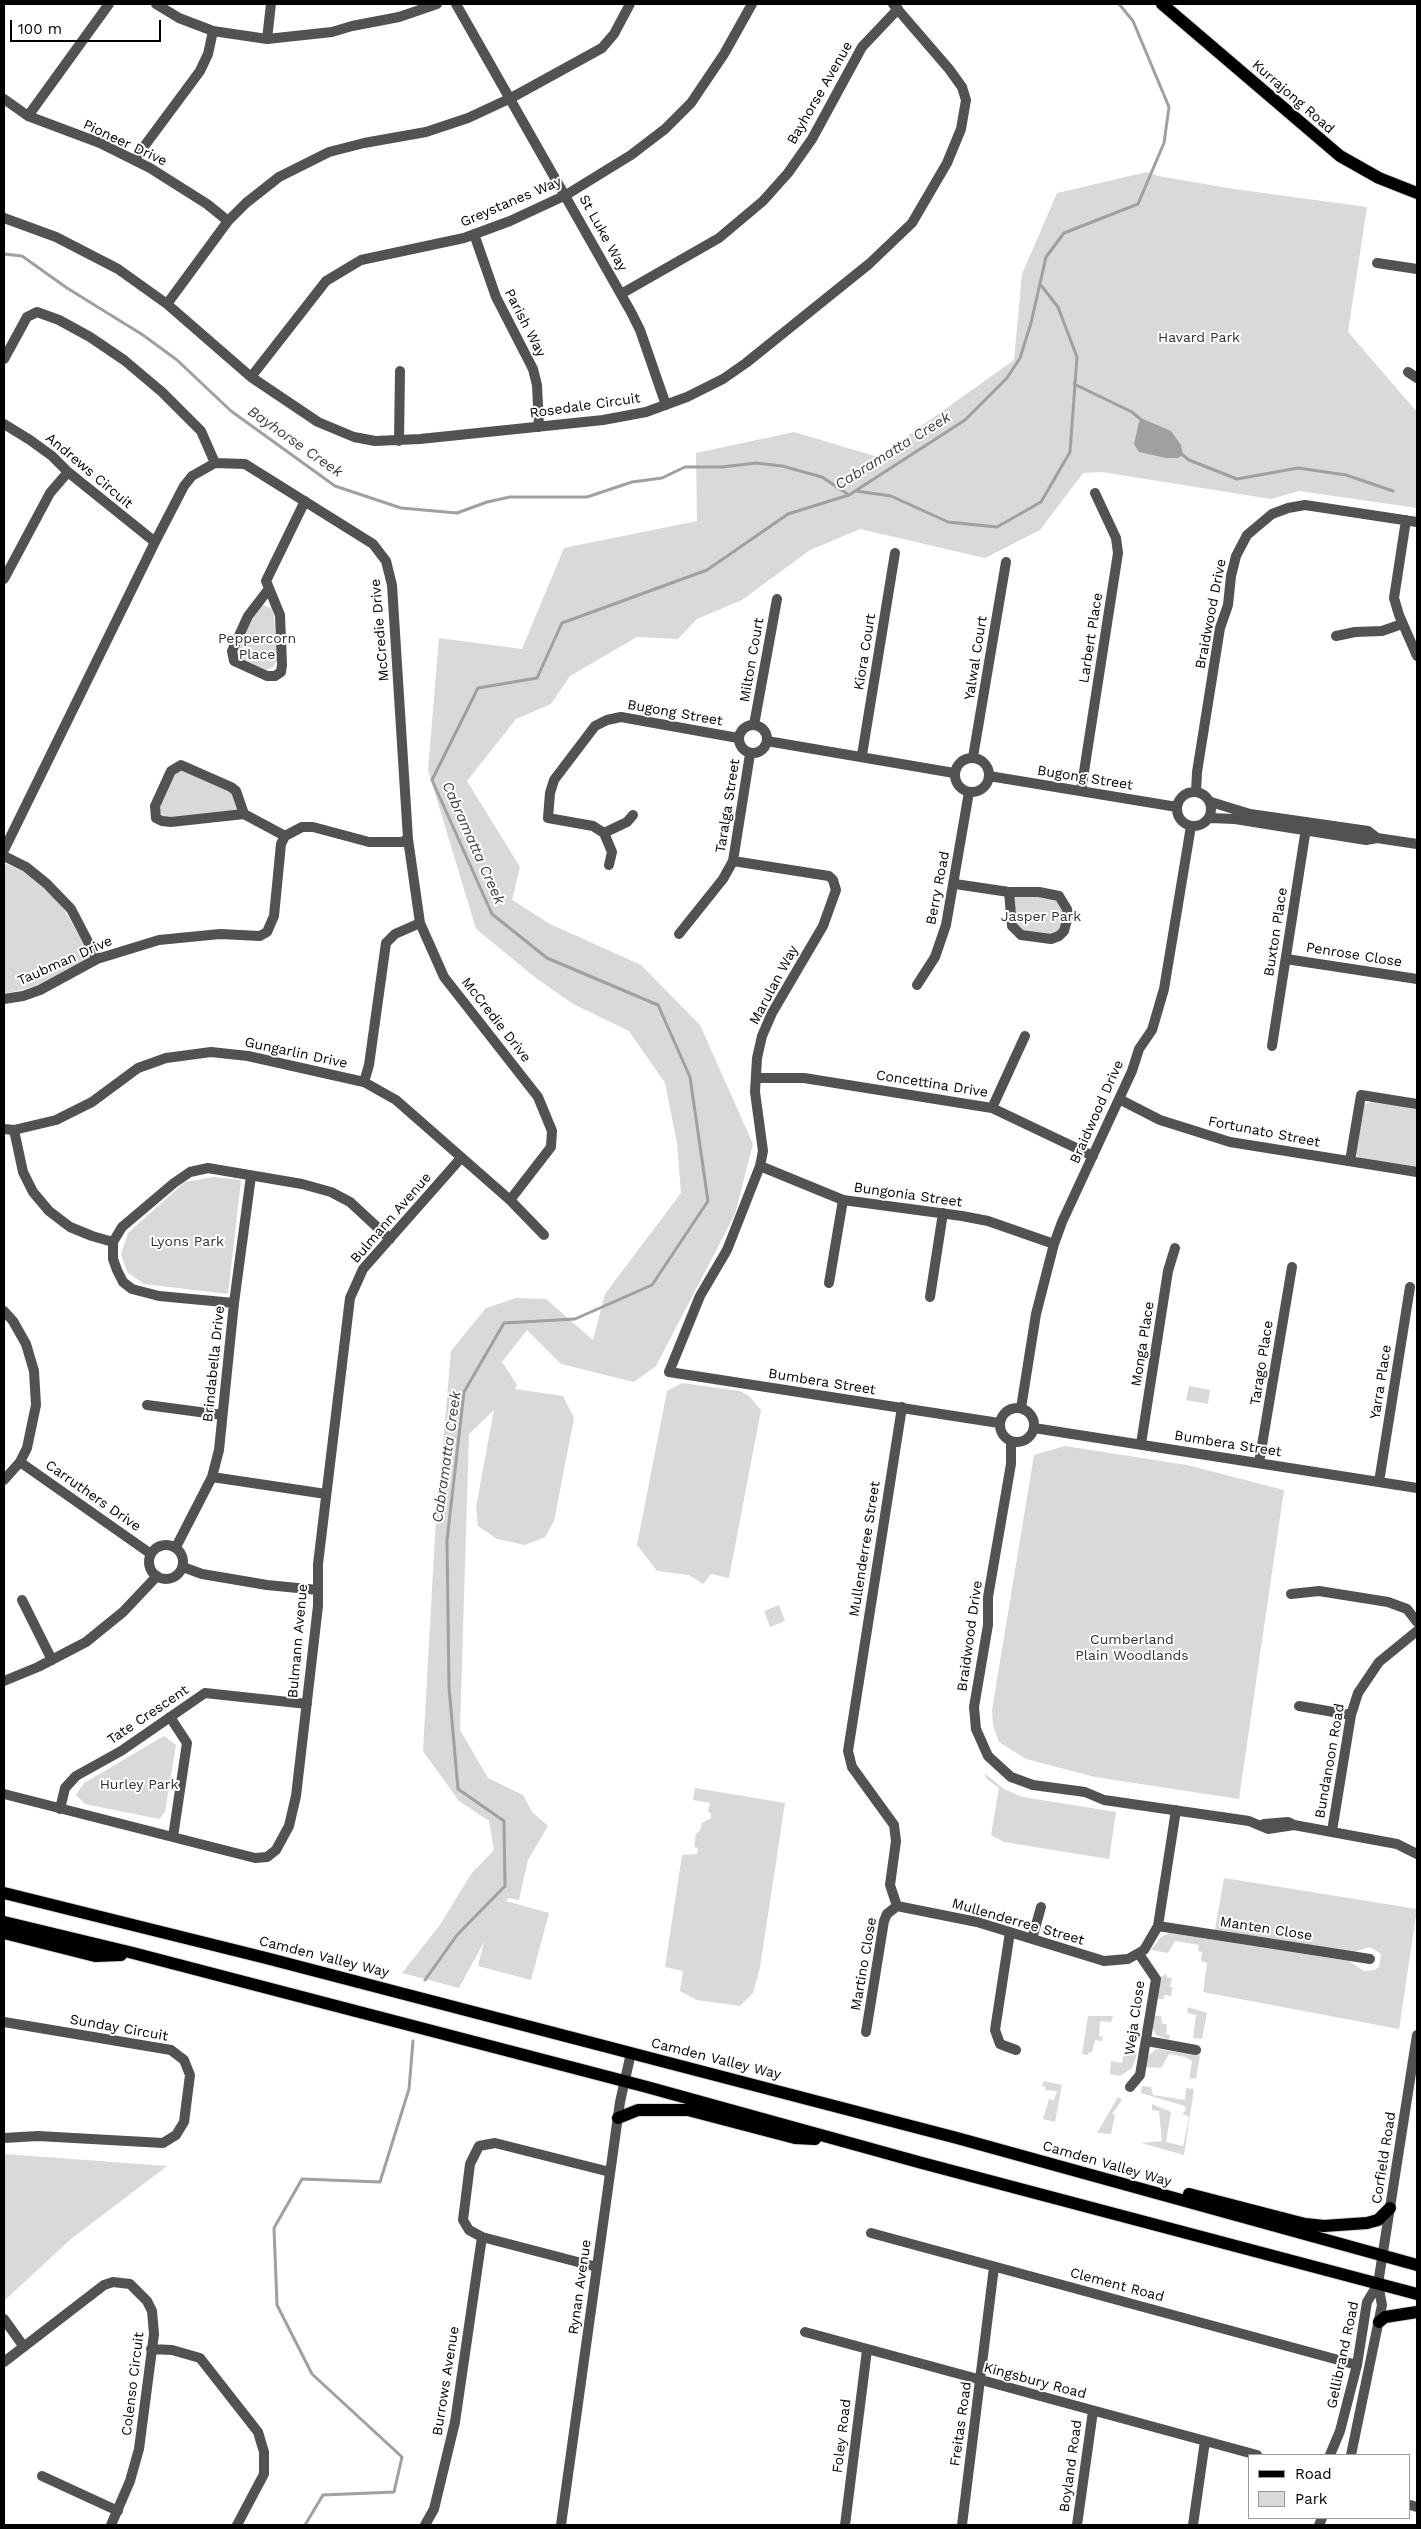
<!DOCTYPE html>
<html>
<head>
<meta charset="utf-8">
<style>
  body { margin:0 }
  #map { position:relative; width:1421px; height:2529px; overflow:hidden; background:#fff; font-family:"Work Sans",sans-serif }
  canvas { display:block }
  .frame { position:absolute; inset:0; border:5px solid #000; pointer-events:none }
  .legend { position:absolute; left:1248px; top:2454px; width:162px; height:65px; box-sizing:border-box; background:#fff; border:1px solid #999; margin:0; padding:6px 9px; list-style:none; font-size:15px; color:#000 }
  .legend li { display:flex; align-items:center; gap:10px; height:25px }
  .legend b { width:25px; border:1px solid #999 }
  .scale { position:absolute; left:10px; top:20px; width:151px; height:22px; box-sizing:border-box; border:2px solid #000; border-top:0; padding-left:6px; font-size:15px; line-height:18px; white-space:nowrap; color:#000; -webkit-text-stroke:4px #fff; paint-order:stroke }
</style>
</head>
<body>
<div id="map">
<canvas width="1421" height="2529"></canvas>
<div class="frame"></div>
<ul class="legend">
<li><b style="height:6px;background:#000"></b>Road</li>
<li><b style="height:14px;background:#d9d9d9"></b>Park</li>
</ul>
<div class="scale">100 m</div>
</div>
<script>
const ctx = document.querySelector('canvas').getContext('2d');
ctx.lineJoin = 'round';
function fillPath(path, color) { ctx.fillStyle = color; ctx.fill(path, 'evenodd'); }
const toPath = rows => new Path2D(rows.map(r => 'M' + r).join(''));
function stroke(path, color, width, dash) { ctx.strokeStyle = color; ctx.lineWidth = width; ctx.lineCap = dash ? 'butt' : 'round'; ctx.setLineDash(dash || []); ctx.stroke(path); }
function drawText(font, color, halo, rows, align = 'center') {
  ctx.font = font + ' "Work Sans",sans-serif'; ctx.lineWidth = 4; ctx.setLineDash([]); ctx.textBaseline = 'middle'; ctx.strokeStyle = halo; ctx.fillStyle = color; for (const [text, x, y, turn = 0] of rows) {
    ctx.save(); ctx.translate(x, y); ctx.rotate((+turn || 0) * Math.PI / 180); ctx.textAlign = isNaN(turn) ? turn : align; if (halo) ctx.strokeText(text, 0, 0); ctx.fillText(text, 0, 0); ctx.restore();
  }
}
const green = toPath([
  [1147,172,1158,176,1234,189,1367,207,1348,332,1417,412,1417,508,1299,491,1271,499,1102,472,1083,473,1040,530,985,558,860,529,810,550,742,600,697,619,678,639,637,637,570,676,551,704,516,719,467,781,520,867,512,900,550,924,641,965,700,1025,753,1144,735,1214,656,1366,634,1382,561,1364,527,1330,502,1362,517,1385,515,1389,563,1396,574,1418,554,1521,545,1537,525,1545,497,1539,478,1526,476,1507,494,1410,469,1434,460,1730,488,1778,523,1795,532,1812,548,1826,528,1860,519,1900,508,1898,506,1901,549,1913,531,1980,478,1966,484,1942,459,1988,402,1973,440,1925,471,1874,494,1850,489,1821,459,1801,423,1751,435,1535,451,1351,486,1308,516,1298,546,1299,593,1340,605,1294,681,1193,677,1143,665,1083,629,1031,573,1004,536,978,476,929,428,770,439,638,522,649,564,548,697,521,696,453,794,432,878,457,1014,360,1022,274,1057,193],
  [263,605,272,609,274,615,277,660,273,667,266,670,245,663,236,652,255,611],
  [183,769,231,792,238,812,166,818,159,811,160,804,176,771],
  [4,863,22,871,46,889,63,908,92,958,41,985,8,993,4,993],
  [1029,893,1055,900,1066,912,1064,926,1054,935,1023,933,1016,923,1013,896],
  [1373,1102,1417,1108,1417,1170,1358,1158,1356,1154,1361,1108,1365,1104],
  [213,1177,241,1180,228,1294,144,1284,127,1272,121,1254,128,1233,185,1182],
  [682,1383,740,1391,749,1396,761,1410,729,1578,711,1574,703,1584,689,1575,657,1571,637,1545,667,1391],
  [1189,1386,1210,1390,1208,1404,1186,1400],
  [1065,1446,1187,1465,1284,1490,1239,1799,1095,1777,1026,1759,999,1742,993,1726,992,1710,1034,1455],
  [779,1605,785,1621,770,1627,764,1611],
  [164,1736,176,1745,165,1812,159,1819,85,1804,76,1795,84,1783],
  [984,1773,1004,1789,1023,1797,1116,1812,1109,1859,1004,1842,991,1835,999,1788,987,1779],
  [695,1788,785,1803,760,1967,753,1993,740,2006,697,2000,680,1991,683,1971,665,1967,682,1855,697,1854,698,1848,694,1847,696,1834,700,1830,702,1823,711,1818,711,1813,708,1812,710,1803,693,1800],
  [1224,1878,1417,1909,1399,2029,1203,1992,1207,1963,1201,1961,1202,1952,1198,1951,1199,1945,1175,1941,1168,1953,1151,1950,1161,1937,1170,1933,1349,1961,1364,1971,1374,1970,1379,1967,1381,1954,1370,1947,1353,1952,1215,1930],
  [1167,1974,1167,1977,1172,1978,1170,1987,1175,1989,1172,1989,1171,1996,1164,1995,1164,1999,1158,1999,1157,1978],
  [1188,2007,1207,2013,1202,2039,1193,2038,1196,2015,1187,2013],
  [1088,2016,1113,2016,1111,2022,1100,2021,1099,2036,1103,2037,1102,2041,1095,2040,1092,2052,1089,2052,1088,2055,1082,2054],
  [1154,2016,1161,2016,1162,2023,1167,2025,1166,2034,1170,2035,1169,2040,1156,2035,1153,2029],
  [1156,2049,1200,2055,1196,2079,1191,2078,1189,2081,1192,2061,1185,2057,1169,2054,1161,2068,1146,2067,1148,2056],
  [1124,2052,1137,2054,1132,2068,1120,2076,1110,2074,1111,2061,1122,2063],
  [1044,2081,1062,2085,1055,2122,1043,2119,1049,2099,1054,2100,1057,2091,1045,2090,1046,2087,1042,2086],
  [1142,2086,1151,2087,1153,2095,1185,2100,1186,2088,1194,2089,1184,2155,1141,2143,1162,2141,1159,2111,1152,2110,1152,2104,1171,2112,1166,2142,1183,2146,1189,2119,1188,2116,1182,2114,1186,2110,1185,2106,1141,2093],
  [1118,2097,1122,2100,1112,2114,1115,2115,1111,2134,1097,2133],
  [4,2154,167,2166,71,2239,4,2301]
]);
const water = toPath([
  [1143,419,1171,431,1181,445,1183,455,1178,458,1166,458,1139,452,1134,444,1139,422]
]);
const stream = toPath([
  [4,254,22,256,67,288,143,335,177,360,231,411,335,486,401,508,457,513,487,502,510,497,587,497,632,482,662,478,685,467,722,467,756,463,782,466,822,477,849,495],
  [1074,384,1132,412,1144,422],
  [1179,452,1189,460,1237,479,1298,468,1346,475,1393,491],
  [856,491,891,496,948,522,997,527,1041,502,1070,452,1077,357,1058,307,1040,284],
  [425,1980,457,1935,505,1886,504,1821,458,1789,449,1687,447,1540,464,1392,504,1323,575,1319,652,1285,708,1201,690,1077,658,1005,547,958,492,914,432,780,478,688,537,678,562,623,707,570,788,514,849,495,965,420,1007,378,1020,358,1031,323,1046,257,1064,233,1138,204,1164,143,1169,107,1133,21,1119,4],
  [305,2525,323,2495,394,2492,402,2457,312,2374,277,2305,274,2228,302,2179,380,2182,409,2089,413,2041]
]);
const minor = toPath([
  [156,4,179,18,213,31,267,39,332,32,352,26,399,17,437,4],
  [456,4,631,312,640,330,666,405],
  [267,39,271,4],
  [4,99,28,116,100,143,150,168,207,204,228,221],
  [28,116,109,4],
  [134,160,200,71,208,54,213,31],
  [4,218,56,237,118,269,167,304,251,377,318,422,354,437,375,441,420,439,603,420,646,412,687,397,723,379,746,363,869,264,912,223,947,163,961,129,966,100,962,87,949,69,893,4],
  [474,234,496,297,533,369,537,385,539,427],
  [1377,263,1417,269],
  [621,294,719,238,763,201,788,173,812,139,862,47,898,9],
  [167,304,228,221,246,203,279,177,329,152,364,143,426,132,468,118,511,98,602,48,614,34,630,4],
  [4,359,27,317,37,312,59,320,90,337,124,360,162,392,201,431,215,463],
  [1408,372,1417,378],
  [251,377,326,281,361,260,464,238,510,221,566,195,631,155,665,129,691,103,724,54,752,4],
  [4,424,30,440,52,456,68,472,155,542],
  [399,441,400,371],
  [1406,520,1394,598,1399,615,1417,656],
  [4,579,50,493,68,472],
  [268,590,248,616,232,651,234,661,267,676,275,676,281,672,282,665,280,615,266,581,305,501],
  [1336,636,1355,632,1382,631,1402,624],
  '739 739a14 14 0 1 1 28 0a14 14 0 1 1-28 0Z',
  [754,725,777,599],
  [767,741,954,773],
  [862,755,895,553],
  [973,757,1006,562],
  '955 775a17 17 0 1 1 34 0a17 17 0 1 1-34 0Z',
  [989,776,1177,807],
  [1081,791,1118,553,1116,538,1095,493],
  '1177 809a17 17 0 1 1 34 0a17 17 0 1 1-34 0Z',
  [1196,792,1197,772,1220,628,1228,605,1231,576,1236,556,1247,535,1272,514,1288,508,1305,505,1417,522],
  [1211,802,1250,814,1368,831,1377,838],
  [244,814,236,791,231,787,181,765,171,771,155,806,156,818,162,821,171,822,244,814,285,836],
  [1209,818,1235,819,1366,840,1377,838,1417,844],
  [604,833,627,822,633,815],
  [4,850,155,542,184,486,192,476,215,463,245,464,373,544,386,561,392,585,408,839,420,923,444,977,538,1097,552,1131,551,1147,510,1200],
  [4,856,26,867,47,884,71,909,97,959],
  [733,861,829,876,833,880,836,890,823,926,772,1013,762,1036,757,1058,755,1092,763,1151,760,1166,727,1250,700,1296,669,1372,999,1423],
  [609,865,612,852,604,833,593,826,548,818,550,793,554,780,595,726,607,720,621,717,738,738],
  [955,884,1009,892,1039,892,1059,896,1067,909,1068,916,1064,931,1059,936,1051,939,1021,935,1012,926,1009,892],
  [679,934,723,879,733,861,750,754],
  [1286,959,1417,979],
  [917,985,935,957,946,925,969,792],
  [4,999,23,996,40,990,97,959,159,940,220,934,260,936,267,932,274,916,281,844,285,836,302,827,313,827,369,842,402,842,408,839],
  [1272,1046,1307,822],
  [756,1078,804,1078,992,1108,1093,1156],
  [364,1082,369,1065,386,943,395,934,420,923],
  [1119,1099,1160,1120,1230,1142,1417,1172],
  [992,1108,1025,1036],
  [4,1129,14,1130,56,1120,92,1102,138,1068,166,1058,211,1052,248,1056,364,1082,396,1100,510,1200,544,1235],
  [14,1130,23,1172,33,1192,49,1211,70,1227,92,1236,113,1242,113,1259,117,1270,123,1282,132,1289,159,1296,234,1303],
  [1350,1161,1361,1095,1417,1104],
  [760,1166,843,1200,962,1216,988,1221,1054,1244],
  [113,1242,122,1227,174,1183,190,1172,208,1168,302,1184,331,1192,350,1202,390,1239],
  [829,1283,843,1200],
  [930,1297,943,1213],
  [4,1311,13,1321,26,1344,34,1371,36,1405,27,1448,20,1462,4,1480],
  [147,1405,222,1415],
  '1000 1425a17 17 0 1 1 34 0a17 17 0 1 1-34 0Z',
  [1021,1408,1036,1314,1054,1244,1062,1222,1132,1071,1139,1049,1152,1030,1164,989,1191,826],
  [1034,1428,1417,1488],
  [1011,1441,1011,1464,988,1597,988,1625,974,1707,976,1729,988,1756,1011,1777,1033,1785,1085,1792,1104,1800,1249,1821,1268,1829,1294,1825],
  [1141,1444,1168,1271,1175,1248],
  [20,1462,151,1554],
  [1259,1463,1292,1267],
  [212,1477,326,1494],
  [1379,1482,1410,1287],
  '149 1562a17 17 0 1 1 34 0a17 17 0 1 1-34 0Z',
  [176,1547,212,1477,219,1450,234,1303,251,1176],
  [183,1567,202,1574,267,1585,318,1590],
  [1291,1594,1319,1591,1388,1602,1407,1609,1417,1622],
  [22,1600,52,1660],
  [4,1681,38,1667,86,1642,123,1612,157,1576],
  [1299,1706,1351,1715],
  [170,1717,187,1743,173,1837],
  [4,1794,255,1858,267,1857,276,1850,289,1826,296,1796,318,1606,318,1564,350,1298,363,1269,461,1158],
  [60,1809,65,1788,76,1776,121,1751,205,1693,307,1704],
  [1264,1824,1288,1822,1294,1825,1397,1844,1417,1854],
  [1332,1831,1351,1715,1358,1693,1379,1662,1417,1631],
  [897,1906,890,1885,896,1841,894,1825,852,1767,848,1751,902,1407],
  [897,1906,977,1922,1104,1961,1128,1959,1144,1950,1158,1926,1176,1810],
  [1158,1926,1370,1959],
  [1010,1932,995,2030,1000,2044,1016,2050],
  [1032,1939,1041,1907],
  [4,2022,171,2050,184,2060,190,2075,184,2122,176,2135,163,2143,38,2136,4,2138],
  [866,2032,884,1921,887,1914,897,1906],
  [1147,2041,1196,2050],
  [1130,2087,1140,2075,1156,1979,1139,1954],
  [871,2233,1357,2365],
  [597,2267,482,2237,469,2230,463,2220,470,2164,479,2146,495,2143,610,2172],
  [4,2319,24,2347],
  [805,2332,1257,2455],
  [151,2349,172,2350,200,2358,258,2432,264,2452,264,2474,237,2525],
  [4,2362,104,2285,113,2282,130,2284,147,2301,152,2311,154,2334,139,2449,130,2481,111,2525],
  [1330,2455,1340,2431,1357,2365,1367,2302,1378,2284],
  [1351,2455,1382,2305,1378,2284,1417,2035],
  [42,2476,118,2511],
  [1410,2505,1417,2507],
  [425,2525,434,2509,455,2422,482,2237],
  [561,2525,620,2102,631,2053],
  [845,2525,867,2350],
  [962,2525,994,2267],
  [1077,2525,1093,2411],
  [1193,2525,1205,2441],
  [1319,2525,1322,2518]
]);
const major = toPath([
  [1162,4,1340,156,1379,178,1417,193],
  [4,1893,266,1958,957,2138,1417,2265],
  [4,1922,133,1953,647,2087,922,2163,1417,2294],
  [4,1933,95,1956,121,1955],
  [618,2118,638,2110,688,2110,795,2138,815,2139],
  [1189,2194,1305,2224,1324,2226,1367,2223,1378,2220,1390,2208],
  [1379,2322,1385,2317,1417,2312]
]);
const streetNames = [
  ["Bayhorse Avenue",820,93,-60],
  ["Kurrajong Road",1293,97,41],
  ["Pioneer Drive",125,143,25],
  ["Greystanes Way",511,202,-23],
  ["St Luke Way",603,233,61],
  ["Parish Way",525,323,63],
  ["Rosedale Circuit",585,406,-8],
  ["Andrews Circuit",89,471,40],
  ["Braidwood Drive",1211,614,-79],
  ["McCredie Drive",380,630,-95],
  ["Larbert Place",1091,638,-81],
  ["Kiora Court",865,652,-81],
  ["Yalwal Court",976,658,-81],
  ["Milton Court",752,660,-80],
  ["Bugong Street",675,713,10],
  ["Bugong Street",1085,778,9],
  ["Taralga Street",728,806,-81],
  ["Berry Road",938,888,-79],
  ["Buxton Place",1276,932,-81],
  ["Penrose Close",1354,955,9],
  ["Taubman Drive",65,961,-24],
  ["Marulan Way",774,985,-62],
  ["McCredie Drive",496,1020,52],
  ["Gungarlin Drive",296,1053,12],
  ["Concettina Drive",932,1084,9],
  ["Braidwood Drive",1097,1112,-66],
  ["Fortunato Street",1264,1132,11],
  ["Bungonia Street",908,1195,8],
  ["Bulmann Avenue",391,1218,-49],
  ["Monga Place",1143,1344,-81],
  ["Tarago Place",1262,1363,-81],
  ["Brindabella Drive",214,1364,-84],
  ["Bumbera Street",822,1382,9],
  ["Yarra Place",1381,1382,-81],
  ["Bumbera Street",1228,1444,9],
  ["Carruthers Drive",93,1496,35],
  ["Mullenderree Street",865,1549,-81],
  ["Braidwood Drive",970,1636,-82],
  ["Bulmann Avenue",298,1641,-85],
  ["Tate Crescent",148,1715,-34],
  ["Bundanoon Road",1330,1761,-80],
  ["Mullenderree Street",1018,1922,16],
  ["Manten Close",1266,1929,9],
  ["Camden Valley Way",324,1957,14],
  ["Martino Close",864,1964,-80],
  ["Weja Close",1135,2018,-82],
  ["Sunday Circuit",119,2028,10],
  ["Camden Valley Way",716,2059,14],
  ["Corfield Road",1384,2158,-81],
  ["Camden Valley Way",1107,2164,16],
  ["Clement Road",1117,2285,15],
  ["Rynan Avenue",580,2287,-82],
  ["Gellibrand Road",1343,2355,-78],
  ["Burrows Avenue",446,2381,-81],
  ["Kingsbury Road",1035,2381,15],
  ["Colenso Circuit",133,2384,-83],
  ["Freitas Road",961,2424,-82],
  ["Foley Road",842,2436,-83],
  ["Boyland Road",1071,2466,-82]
];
const parkNames = [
  ["Havard Park",1199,338],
  ["Peppercorn",257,639],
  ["Place",257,655],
  ["Jasper Park",1041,917],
  ["Lyons Park",187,1242],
  ["Cumberland",1132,1640],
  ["Plain Woodlands",1132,1656],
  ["Hurley Park",139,1785]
];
const waterNames = [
  ["Bayhorse Creek",295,442,35],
  ["Cabramatta Creek",893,451,-32],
  ["Cabramatta Creek",473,843,66],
  ["Cabramatta Creek",447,1457,-82]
];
fillPath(green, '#d9d9d9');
fillPath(water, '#a0a0a0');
stroke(stream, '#a0a0a0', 3);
stroke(major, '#dbdbdb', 14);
stroke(minor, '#525252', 10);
stroke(major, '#000', 12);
drawText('14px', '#000', '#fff', streetNames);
drawText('14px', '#303030', '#fff', parkNames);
drawText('italic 15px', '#414141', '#fff', waterNames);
</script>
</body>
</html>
